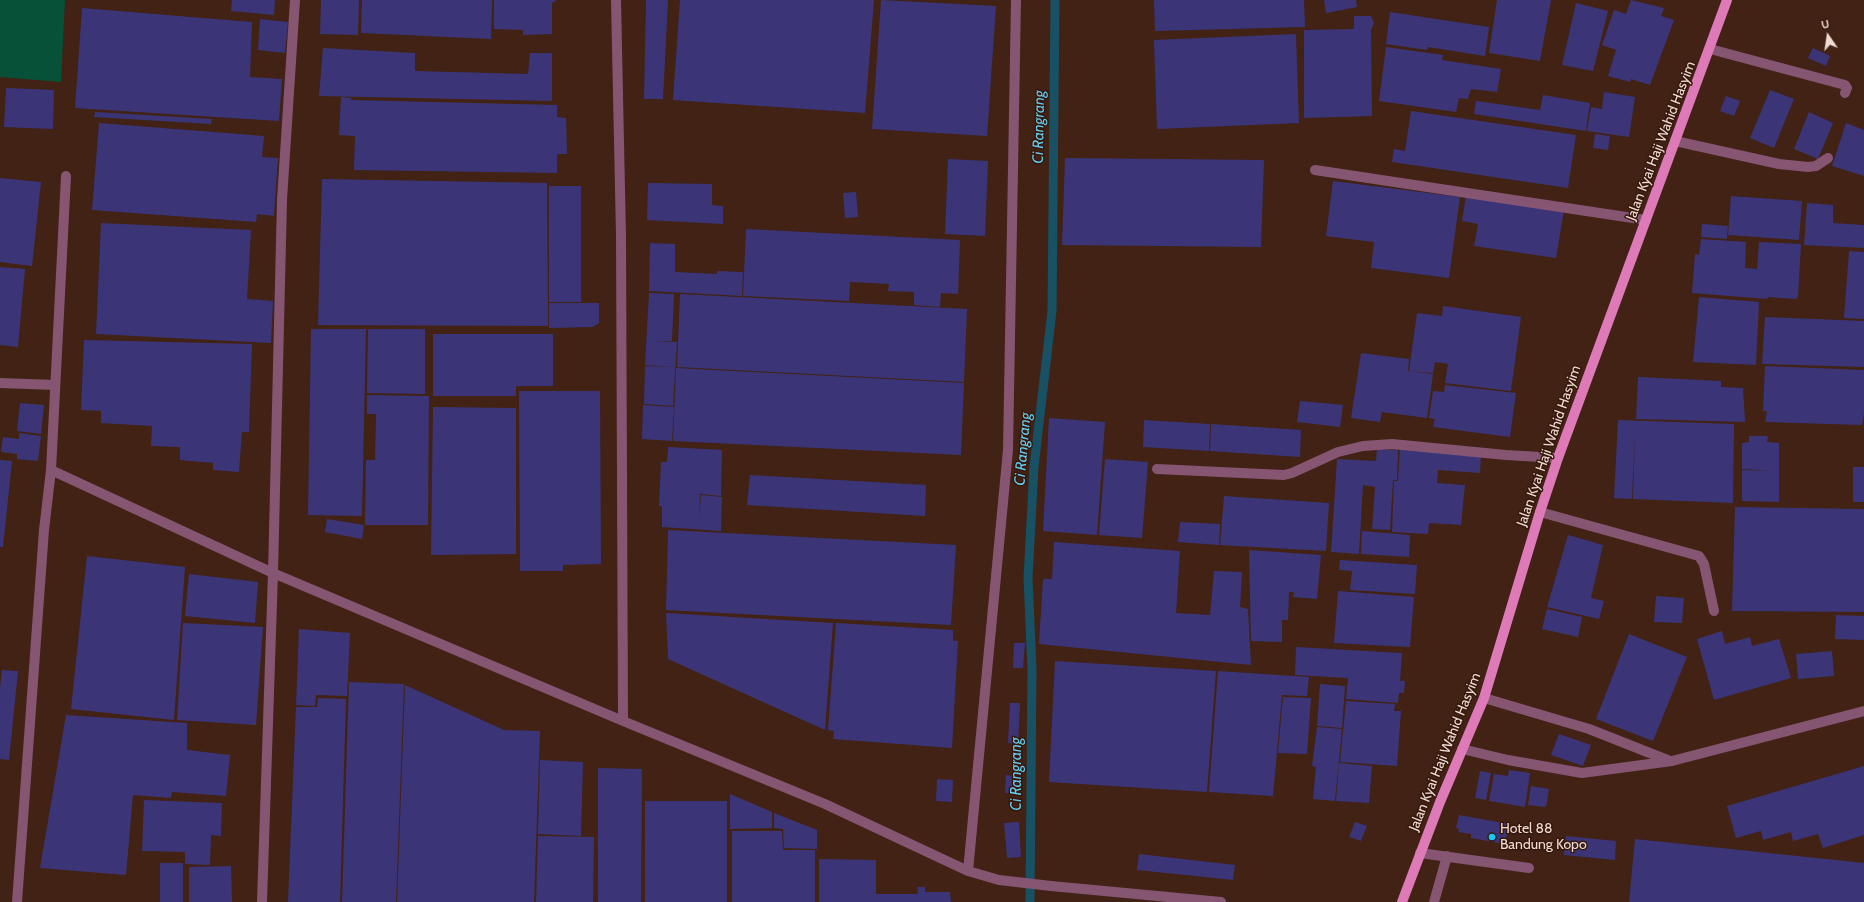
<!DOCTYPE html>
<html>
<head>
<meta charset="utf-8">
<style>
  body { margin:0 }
  #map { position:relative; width:1864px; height:902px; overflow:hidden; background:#412215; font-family:Cabin,sans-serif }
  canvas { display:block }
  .north { position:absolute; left:1808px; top:16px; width:40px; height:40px; -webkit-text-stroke:3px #36190c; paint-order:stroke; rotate:347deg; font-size:11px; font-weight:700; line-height:16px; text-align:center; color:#f1dcd4 }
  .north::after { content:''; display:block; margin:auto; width:14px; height:18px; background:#f1dcd4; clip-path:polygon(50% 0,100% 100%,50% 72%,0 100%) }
</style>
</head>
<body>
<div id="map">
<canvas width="1864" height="902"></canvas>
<div class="north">U</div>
</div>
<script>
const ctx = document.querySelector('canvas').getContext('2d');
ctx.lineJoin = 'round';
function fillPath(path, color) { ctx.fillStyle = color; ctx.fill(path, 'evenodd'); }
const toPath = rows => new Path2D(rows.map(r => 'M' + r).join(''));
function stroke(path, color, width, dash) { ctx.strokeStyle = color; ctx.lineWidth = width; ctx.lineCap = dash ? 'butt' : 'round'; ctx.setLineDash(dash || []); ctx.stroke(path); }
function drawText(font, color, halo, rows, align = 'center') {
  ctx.font = font + ' Cabin,sans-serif'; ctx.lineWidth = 3; ctx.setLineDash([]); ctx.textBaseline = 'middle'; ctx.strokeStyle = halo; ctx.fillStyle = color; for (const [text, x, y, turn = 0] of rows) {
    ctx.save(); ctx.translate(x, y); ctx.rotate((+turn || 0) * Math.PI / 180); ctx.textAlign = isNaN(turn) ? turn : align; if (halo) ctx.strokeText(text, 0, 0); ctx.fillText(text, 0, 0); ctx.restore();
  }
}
const green = toPath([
  [0,0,65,0,61,82,0,77]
]);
const stream = toPath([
  [1030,902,1032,669,1028,578,1034,467,1052,311,1055,0]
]);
const building = toPath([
  [232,0,275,0,274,15,231,11],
  [321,0,359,0,358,35,320,34],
  [362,0,492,0,491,39,361,33],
  [494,0,557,0,552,3,552,34,523,35,523,30,494,29],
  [646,0,668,0,663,99,644,99],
  [680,0,874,0,865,113,673,100],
  [881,0,996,6,987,136,872,129],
  [1154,0,1304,0,1305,27,1155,31],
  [1324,0,1356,0,1357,7,1326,13],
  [1497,0,1551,0,1540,61,1489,53],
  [1631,0,1664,8,1661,16,1674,20,1650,85,1631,79,1630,82,1608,76,1616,50,1602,45,1614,10,1626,14],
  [1576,3,1608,11,1593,71,1562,65],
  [82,8,252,22,250,77,282,79,279,121,75,108],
  [1390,12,1489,27,1485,56,1428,47,1427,50,1386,44],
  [1354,16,1371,16,1374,23,1371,30,1372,116,1304,118,1304,30,1354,29],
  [260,19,288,22,285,53,258,50],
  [1296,34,1299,123,1157,129,1154,40],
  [1386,47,1443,55,1442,60,1501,69,1497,92,1471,89,1468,99,1459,98,1456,112,1379,101],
  [323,48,415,53,415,71,528,74,530,53,552,53,552,101,319,96],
  [1813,48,1830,56,1826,66,1808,58],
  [6,88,54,90,53,129,4,127],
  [1770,90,1794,99,1774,148,1750,138],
  [1604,92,1635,97,1629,137,1587,131,1591,107,1602,109],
  [1543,95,1590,103,1586,131,1474,114,1476,101,1540,110],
  [1726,96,1740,101,1734,116,1720,111],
  [341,97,351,98,351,100,557,105,557,117,566,118,567,154,557,154,557,173,354,170,355,136,339,135],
  [1411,111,1576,135,1568,188,1392,162,1394,149,1405,151],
  [95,112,212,119,211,124,94,117],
  [1809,112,1833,123,1818,159,1794,149],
  [99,123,264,136,262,157,278,158,274,216,257,214,256,222,92,210],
  [1846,123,1864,130,1864,176,1832,166],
  [1595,134,1610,136,1608,150,1593,148],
  [1065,158,1264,160,1261,247,1062,245],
  [948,159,988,161,985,236,945,234],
  [0,178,41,182,32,266,0,262],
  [322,179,547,183,548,326,318,325],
  [1333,181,1460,197,1449,278,1371,268,1374,242,1326,236],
  [648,183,712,184,712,205,723,206,723,224,647,220],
  [549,186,581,186,581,302,549,302],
  [856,192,858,217,845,218,843,193],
  [1466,195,1564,210,1556,258,1474,246,1478,224,1462,221],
  [1731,196,1802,201,1799,240,1728,235],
  [1807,203,1833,205,1833,223,1864,225,1864,248,1804,245],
  [101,223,251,230,247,299,273,301,271,343,96,334],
  [1702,224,1728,226,1727,239,1701,237],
  [746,229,960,240,958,294,941,293,940,307,914,305,914,292,888,291,889,284,850,282,849,301,743,296],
  [1701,239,1746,242,1745,268,1757,269,1759,242,1801,244,1798,297,1796,299,1768,297,1767,299,1692,293,1695,254,1699,255],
  [650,243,675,244,675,272,717,274,717,271,743,272,742,296,649,291],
  [1849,251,1864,252,1864,319,1844,318],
  [0,267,25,269,18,347,0,345],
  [649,293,674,294,672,341,653,341,677,342,673,406,644,404,645,366,673,367,645,365],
  [680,294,967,309,964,382,677,367],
  [1699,297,1759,302,1756,365,1693,362],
  [549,303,599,303,599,323,593,327,549,328],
  [1443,306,1521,317,1511,391,1445,383,1448,364,1435,362,1433,373,1409,371,1417,313,1442,316],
  [1765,317,1864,321,1864,367,1762,364],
  [311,329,366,329,362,516,308,515],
  [368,329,425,329,425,394,367,393],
  [433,334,553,334,553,386,516,386,516,396,433,396],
  [84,340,252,344,249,432,242,432,239,472,213,470,213,463,180,460,180,447,151,446,152,426,101,423,101,411,81,410],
  [1361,353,1409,359,1408,371,1433,374,1427,418,1382,412,1380,422,1351,418],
  [1765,366,1864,370,1864,413,1862,425,1765,422,1767,411,1763,411],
  [676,368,964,383,961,455,673,441],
  [1638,377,1721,381,1721,387,1743,388,1745,422,1636,419],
  [1445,385,1516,393,1510,437,1433,427,1435,419,1429,418,1433,391,1444,392],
  [519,391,600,391,601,564,563,565,563,571,520,571],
  [367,395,429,396,428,525,365,525,366,460,375,460,376,414,367,414],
  [1300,401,1343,405,1340,427,1297,422],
  [20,403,44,405,41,434,17,431],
  [643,405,674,407,672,441,642,439],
  [433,407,516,408,516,554,431,555],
  [1049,418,1105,422,1097,535,1043,531],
  [1144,420,1210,424,1209,451,1143,447],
  [1618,420,1734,424,1733,503,1633,499,1635,433,1632,499,1614,498],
  [1211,424,1301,430,1300,457,1210,451],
  [19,433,41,436,38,461,17,459,17,454,1,452,3,437,19,439],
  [1749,436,1768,436,1767,442,1779,443,1779,502,1742,501,1742,470,1773,471,1742,469,1742,443,1749,442],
  [668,447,722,450,721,496,700,494,699,520,701,495,722,497,721,531,662,527,662,506,659,506,661,462,667,462],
  [1400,447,1481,454,1480,473,1438,470,1437,483,1465,485,1461,525,1429,523,1428,534,1392,532,1394,481,1398,481],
  [1377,449,1398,450,1397,480,1393,480,1390,530,1372,529,1375,487,1363,485,1359,554,1331,552,1337,459,1376,461],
  [1105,459,1148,462,1142,538,1099,535],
  [0,460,12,461,3,547,0,547],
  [1853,467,1864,467,1864,502,1853,502],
  [750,475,926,485,925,516,747,505],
  [1224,496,1329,503,1326,551,1220,545],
  [1735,507,1864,509,1864,612,1732,611],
  [327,519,364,525,362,539,325,532],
  [1180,522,1220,524,1219,545,1178,542],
  [668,530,956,545,951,625,666,610],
  [1362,531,1410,535,1409,557,1361,554],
  [1568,535,1603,545,1591,598,1604,601,1599,619,1547,607],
  [1054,542,1180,551,1176,613,1210,615,1214,571,1242,572,1240,607,1248,609,1251,665,1039,644,1043,579,1052,579],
  [1249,550,1321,555,1317,599,1293,597,1294,592,1289,592,1288,620,1282,620,1282,642,1251,641],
  [87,556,185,567,174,720,71,709],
  [1340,560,1417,565,1415,594,1350,590,1352,571,1339,570],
  [189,574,258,582,255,623,185,616],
  [1338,591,1414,597,1410,647,1334,643],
  [1656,596,1684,598,1682,623,1654,622],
  [1547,609,1582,617,1578,637,1542,629],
  [666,613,833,623,825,730,668,659],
  [1836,615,1864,616,1864,640,1835,639],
  [183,623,263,627,256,725,177,720],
  [836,623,953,630,953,641,958,641,952,748,833,739,834,731,828,730],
  [299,629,350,633,347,696,316,695,315,706,296,705],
  [1722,631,1725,644,1750,637,1752,646,1779,639,1791,678,1714,700,1697,639],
  [1629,634,1687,657,1653,741,1596,719],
  [1014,643,1025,643,1023,668,1013,668],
  [1296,647,1402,653,1400,681,1405,681,1404,693,1399,693,1398,703,1346,699,1348,678,1295,675],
  [1832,651,1834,676,1798,679,1796,654],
  [1055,661,1216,671,1207,792,1049,782],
  [2,670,18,671,9,760,0,759,0,688],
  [1218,671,1309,677,1307,696,1282,695,1273,796,1209,792],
  [349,682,404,684,396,902,342,902],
  [1320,684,1345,686,1342,728,1317,726],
  [405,685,504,730,540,731,534,902,397,902],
  [1283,697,1311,698,1307,754,1278,753],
  [318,698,346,699,340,902,288,902,296,707,317,707],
  [1346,701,1395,704,1394,711,1401,711,1397,766,1340,762],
  [1010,703,1020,703,1018,744,1008,743],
  [66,715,187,723,187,750,230,755,226,796,172,792,171,798,133,795,126,875,40,868],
  [1317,727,1342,729,1335,801,1313,799,1316,767,1312,766],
  [1559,734,1591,745,1583,766,1551,755],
  [540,760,583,762,581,836,538,834],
  [1339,763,1372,766,1369,803,1336,801],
  [1864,766,1864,835,1823,848,1818,834,1793,841,1791,832,1763,840,1761,831,1736,838,1727,806],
  [598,768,642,769,641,902,598,902],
  [1509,770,1530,773,1525,807,1489,801,1494,774,1508,776],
  [1480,771,1491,773,1486,800,1475,798],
  [1006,775,1017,776,1016,793,1005,793],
  [937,779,953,780,952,802,936,801],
  [1531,786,1549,789,1546,807,1528,805],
  [730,794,772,812,772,828,730,829],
  [144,800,222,803,221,836,211,835,210,865,185,864,185,852,142,851],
  [645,801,727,801,727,902,645,902],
  [774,813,817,830,817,849,784,848,783,829,774,828],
  [1459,815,1509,824,1505,844,1471,838,1471,834,1458,832,1459,829,1456,828],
  [1019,822,1021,857,1007,858,1004,823],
  [1355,822,1367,826,1361,841,1349,837],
  [732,831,782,831,783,850,815,850,815,902,732,902],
  [538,836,594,837,593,902,536,902],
  [1566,836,1616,841,1615,860,1564,855],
  [1635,839,1864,863,1864,902,1629,902],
  [1139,854,1235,865,1233,880,1137,870],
  [819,859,876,860,876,894,918,894,917,887,925,887,925,892,950,892,951,902,819,902],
  [160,863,183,863,183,902,160,902],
  [231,866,232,902,189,902,189,867]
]);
const service = toPath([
  [616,0,621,236,623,721],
  [1710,49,1845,85,1847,88,1845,93],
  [1675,141,1779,164,1808,167,1816,166,1828,158],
  [1315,170,1646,220],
  [0,383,55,385],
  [1157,469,1284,475,1292,473,1338,452,1363,446,1392,444,1506,455,1558,458],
  [51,470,273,573,623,721,825,804,968,871,999,880,1051,886,1221,902],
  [1540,512,1699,556,1704,564,1714,611],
  [1420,853,1529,868],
  [968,871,1008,450,1016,0],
  [17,902,44,530,51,470,66,176],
  [262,902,273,573,282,200,295,0],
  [1434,902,1447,856]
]);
const minor = toPath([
  [1484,698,1589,729,1670,761],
  [1462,749,1508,760,1582,773,1672,761,1864,711]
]);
const primary = toPath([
  [1402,902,1440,802,1484,698,1540,512,1558,458,1727,0]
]);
const markers = [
  [1492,837,4,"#12cafb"]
];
const streetNames = [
  ["Jalan Kyai Haji Wahid Hasyim",1661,141,-69],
  ["Jalan Kyai Haji Wahid Hasyim",1549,446,-71],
  ["Jalan Kyai Haji Wahid Hasyim",1445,752,-68]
];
const poiNames = [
  ["Hotel 88",1500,829],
  ["Bandung Kopo",1500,845]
];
const waterNames = [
  ["Ci Rangrang",1039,127,-89],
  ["Ci Rangrang",1023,449,-85],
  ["Ci Rangrang",1017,774,-90]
];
fillPath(green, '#075138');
stroke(stream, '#185164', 9);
fillPath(building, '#3b3577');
stroke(service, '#865572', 10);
stroke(minor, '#865572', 10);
stroke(primary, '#df7ab8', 10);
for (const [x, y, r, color] of markers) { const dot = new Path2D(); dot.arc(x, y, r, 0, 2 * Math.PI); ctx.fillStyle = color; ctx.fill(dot); stroke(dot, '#36190c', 1.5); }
drawText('14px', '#f1dcd4', '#36190c', streetNames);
drawText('14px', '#f1dcd4', '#36190c', poiNames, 'left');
drawText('italic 15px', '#64cff4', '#36190c', waterNames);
</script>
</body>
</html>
